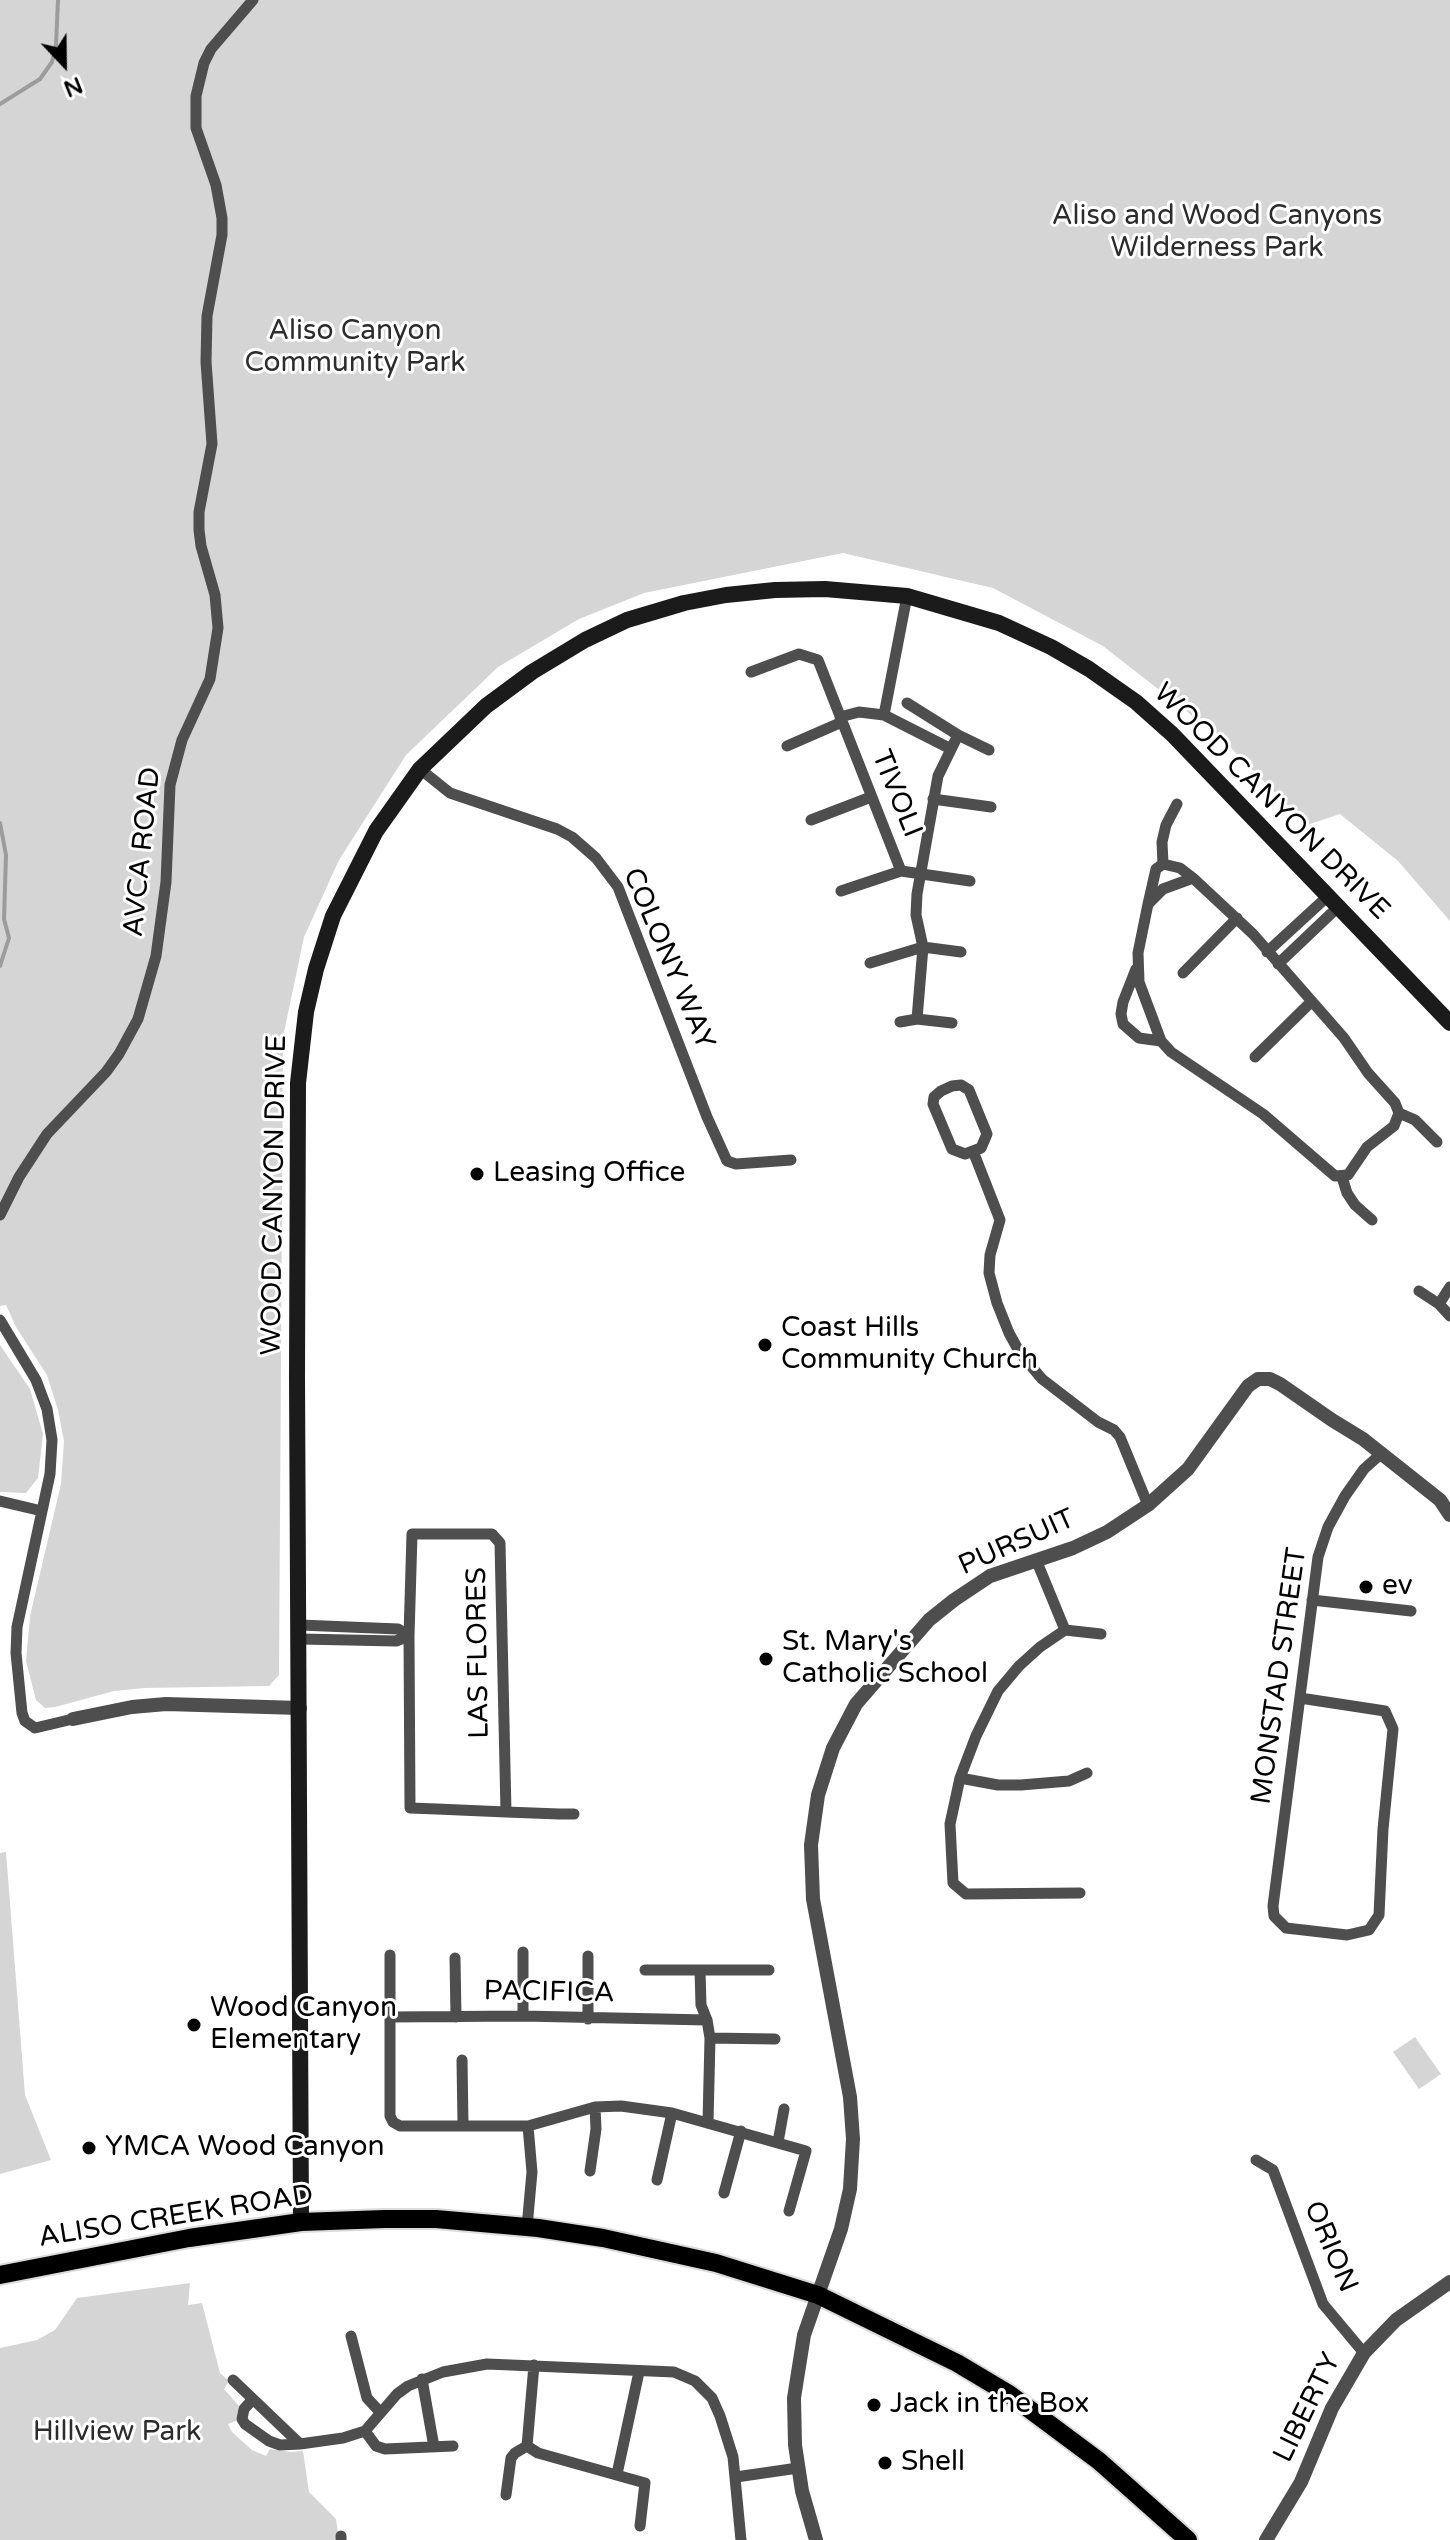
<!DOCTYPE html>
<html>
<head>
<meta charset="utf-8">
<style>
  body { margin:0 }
  #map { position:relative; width:1450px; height:2540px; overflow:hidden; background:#fff; font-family:"Varela Round",sans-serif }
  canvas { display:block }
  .north { position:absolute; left:24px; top:24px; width:80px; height:80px; -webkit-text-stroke:6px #fff; paint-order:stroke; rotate:158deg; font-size:22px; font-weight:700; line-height:32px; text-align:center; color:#000 }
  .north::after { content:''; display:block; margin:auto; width:28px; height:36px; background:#000; clip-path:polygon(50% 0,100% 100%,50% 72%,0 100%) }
</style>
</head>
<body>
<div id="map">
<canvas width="1450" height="2540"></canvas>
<div class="north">N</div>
</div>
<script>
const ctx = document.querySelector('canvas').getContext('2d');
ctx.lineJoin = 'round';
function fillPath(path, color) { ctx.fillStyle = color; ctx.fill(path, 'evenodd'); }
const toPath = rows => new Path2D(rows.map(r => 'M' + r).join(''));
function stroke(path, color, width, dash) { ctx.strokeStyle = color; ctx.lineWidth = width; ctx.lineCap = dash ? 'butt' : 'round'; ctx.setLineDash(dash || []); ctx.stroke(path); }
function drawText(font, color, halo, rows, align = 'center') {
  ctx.font = font + ' "Varela Round",sans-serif'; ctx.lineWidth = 6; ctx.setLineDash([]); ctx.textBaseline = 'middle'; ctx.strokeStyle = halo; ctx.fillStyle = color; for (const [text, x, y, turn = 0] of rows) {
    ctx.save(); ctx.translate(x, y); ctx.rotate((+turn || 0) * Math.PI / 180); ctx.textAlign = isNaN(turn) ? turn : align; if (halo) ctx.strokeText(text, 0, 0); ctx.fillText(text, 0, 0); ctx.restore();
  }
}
const green = toPath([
  [0,0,1450,0,1450,921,1398,861,1340,814,1307,825,1222,739,1103,646,993,588,843,553,644,593,579,619,498,667,406,755,339,860,304,937,283,1037,279,1675,269,1686,144,1688,114,1691,55,1707,45,1708,36,1700,26,1661,30,1616,61,1484,64,1441,58,1410,47,1375,16,1327,6,1305,0,1306],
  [0,1345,30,1389,43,1434,38,1478,26,1493,0,1492],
  [6,1852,25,2095,51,2160,0,2174,0,1853],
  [1415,2037,1441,2074,1419,2089,1393,2052],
  [190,2283,188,2305,202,2303,220,2373,229,2381,224,2389,239,2406,236,2421,228,2424,232,2432,252,2450,266,2456,270,2449,290,2452,303,2451,309,2492,336,2519,338,2534,334,2540,0,2540,0,2348,37,2340,55,2330,77,2298]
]);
const stream = toPath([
  [0,104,40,79,52,62,56,45,58,0],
  [0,823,6,855,4,919,9,938,0,966]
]);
const minor = toPath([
  [907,596,884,715,951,749],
  [751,672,799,654,818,660,901,871,970,881],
  [907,703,958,735,989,750],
  [840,717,859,712,884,715],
  [787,746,842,722],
  [420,769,450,793,557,829,572,837,596,858,618,887,707,1117,727,1161,736,1164,791,1160],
  [933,799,991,807],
  [811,820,871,797],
  [1163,864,1162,842,1166,825,1177,804],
  [841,891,901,871],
  [1148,904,1156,869,1163,864,1180,868,1193,878,1253,934,1344,1038,1368,1073,1395,1103,1399,1113,1394,1126,1367,1147,1348,1175,1335,1176,1263,1114,1171,1052,1161,1041,1139,982,1138,953,1148,904,1163,889,1193,878],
  [1267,952,1328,896],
  [870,963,923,947,961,952],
  [1278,964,1338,907],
  [1136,969,1123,1002,1121,1014,1123,1024,1139,1038,1161,1041],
  [1183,973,1237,918],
  [917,1019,923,947,916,915,917,894,938,776,958,735],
  [900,1022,917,1019,952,1023],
  [1255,1057,1311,1002],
  [961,1085,969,1090,987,1134,981,1148,965,1154,952,1149,933,1104,934,1097,941,1091,952,1086,961,1085],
  [1399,1113,1415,1120,1437,1142],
  [973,1151,1000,1220,990,1255,989,1273,997,1303,1009,1333,1020,1353,1042,1379,1098,1422,1114,1430,1120,1437,1148,1505],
  [1342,1177,1347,1193,1355,1205,1372,1220],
  [0,1215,19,1177,47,1134,106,1072,119,1054,138,1019,156,956,166,882,170,785,182,740,210,679,218,628,215,595,201,546,199,530,199,512,212,444,206,362,207,316,222,235,222,218,216,185,196,128,196,96,204,63,211,49,253,0],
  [1419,1291,1439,1304,1450,1316],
  [1439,1304,1450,1287],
  [0,1320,36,1380,47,1409,52,1440,50,1474,17,1627,16,1653,22,1713,25,1721,35,1728,73,1719],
  [0,1501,42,1511],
  [1037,1562,1065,1630,1040,1647,1019,1666,998,1691,976,1736,960,1778,950,1824,953,1883,966,1894,1080,1893],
  [1312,1600,1411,1611],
  [300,1625,398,1629,409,1636],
  [1065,1630,1101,1634],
  [300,1639,396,1641,409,1636],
  [1300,1698,1385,1711,1393,1729,1383,1829,1379,1915,1369,1930,1347,1935,1286,1928,1274,1916,1273,1906,1318,1557,1328,1527,1345,1496,1364,1469,1382,1453],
  [960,1778,998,1785,1021,1785,1069,1781,1087,1773],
  [506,1812,500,1543,492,1534,412,1534,409,1636,410,1808,437,1809,506,1812,559,1814,574,1814],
  [390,1955,390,2116,393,2122,400,2126,528,2126,595,2107,621,2106,672,2113,806,2151,789,2211],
  [588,1956,588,2019],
  [455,1958,456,2017],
  [645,1970,769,1970],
  [700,1970,701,2005,707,2020,710,2038,708,2122],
  [523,2016,523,1952],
  [390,2017,523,2016,707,2020],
  [710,2038,775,2039],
  [462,2060,463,2124],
  [778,2142,784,2109],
  [1256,2160,1273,2170,1323,2304,1364,2353],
  [590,2171,596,2129,595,2107],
  [657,2180,672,2113],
  [724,2193,741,2131],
  [527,2227,532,2172,528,2126],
  [351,2336,367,2398,380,2412],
  [422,2379,434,2447],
  [233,2380,300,2444],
  [253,2399,244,2409,242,2419,245,2424,269,2441,280,2445,300,2444,343,2438,365,2431,397,2394,408,2386,443,2372,487,2364,674,2372,695,2381,712,2398,720,2416,733,2457,741,2540],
  [365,2431,376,2446,385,2449,453,2446],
  [527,2446,538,2453,645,2483,640,2526],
  [617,2474,639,2372],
  [736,2477,798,2468],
  [506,2495,511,2458,515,2453,527,2446,534,2365],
  [341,2536,341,2540]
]);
const tertiary = toPath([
  [73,1719,132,1707,166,1704,300,1708],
  [816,2540,802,2491,795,2445,794,2398,804,2335,841,2229,850,2189,853,2139,850,2097,813,1899,811,1845,818,1795,833,1748,856,1704,929,1620,954,1600,990,1576,1073,1548,1107,1532,1148,1505,1188,1469,1248,1386,1258,1379,1270,1379,1280,1384,1332,1420,1363,1439,1440,1500,1450,1515],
  [1266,2540,1301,2482,1332,2408,1364,2353,1396,2320,1450,2282]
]);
const secondary = toPath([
  [301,2222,297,1376,298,1083,306,1012,316,969,333,916,376,831,420,769,486,706,532,672,585,640,627,620,684,603,726,595,775,590,825,589,907,596,999,623,1051,647,1089,669,1136,702,1172,734,1450,1023]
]);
const primary = toPath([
  [0,2275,189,2238,301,2222,385,2219,436,2219,538,2228,603,2238,716,2263,818,2295,957,2363,1009,2394,1099,2461,1188,2540]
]);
const markers = [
  [477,1174,8,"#000"],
  [765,1345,8,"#000"],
  [1366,1587,8,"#000"],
  [766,1659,8,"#000"],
  [194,2025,8,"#000"],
  [89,2148,8,"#000"],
  [874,2405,8,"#000"],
  [885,2463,8,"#000"]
];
const parkNames = [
  ["Aliso and Wood Canyons",1217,217],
  ["Wilderness Park",1217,249],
  ["Aliso Canyon",355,332],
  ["Community Park",355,364],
  ["Hillview Park",117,2433]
];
const streetNames = [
  ["TIVOLI",896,794,68],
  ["WOOD CANYON DRIVE",1271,802,45],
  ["AVCA ROAD",143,852,-84],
  ["COLONY WAY",668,959,67],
  ["WOOD CANYON DRIVE",275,1195,-89],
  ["PURSUIT",1017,1543,-24],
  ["LAS FLORES",479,1653,-91],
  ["MONSTAD STREET",1280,1676,-82],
  ["PACIFICA",549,1993,1],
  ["ALISO CREEK ROAD",176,2217,-9],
  ["ORION",1330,2247,67],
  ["LIBERTY",1308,2408,-64]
];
const poiNames = [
  ["Leasing Office",493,1174],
  ["Coast Hills",781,1329],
  ["Community Church",781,1361],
  ["ev",1382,1587],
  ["St. Mary's",782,1643],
  ["Catholic School",782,1675],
  ["Wood Canyon",210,2009],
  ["Elementary",210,2041],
  ["YMCA Wood Canyon",105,2148],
  ["Jack in the Box",890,2405],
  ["Shell",901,2463]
];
fillPath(green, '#d5d5d5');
stroke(stream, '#9c9c9c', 4);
stroke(primary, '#dbdbdb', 22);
stroke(minor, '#4e4e4e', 11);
stroke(tertiary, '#4e4e4e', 14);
stroke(secondary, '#1b1b1b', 16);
stroke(primary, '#000', 18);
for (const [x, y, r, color] of markers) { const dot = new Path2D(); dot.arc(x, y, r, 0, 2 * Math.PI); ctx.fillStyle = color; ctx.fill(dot); stroke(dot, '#fff', 3); }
drawText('28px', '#2c2c2c', '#fff', parkNames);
drawText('28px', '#000', '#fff', streetNames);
drawText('28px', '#000', '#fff', poiNames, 'left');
</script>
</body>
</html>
